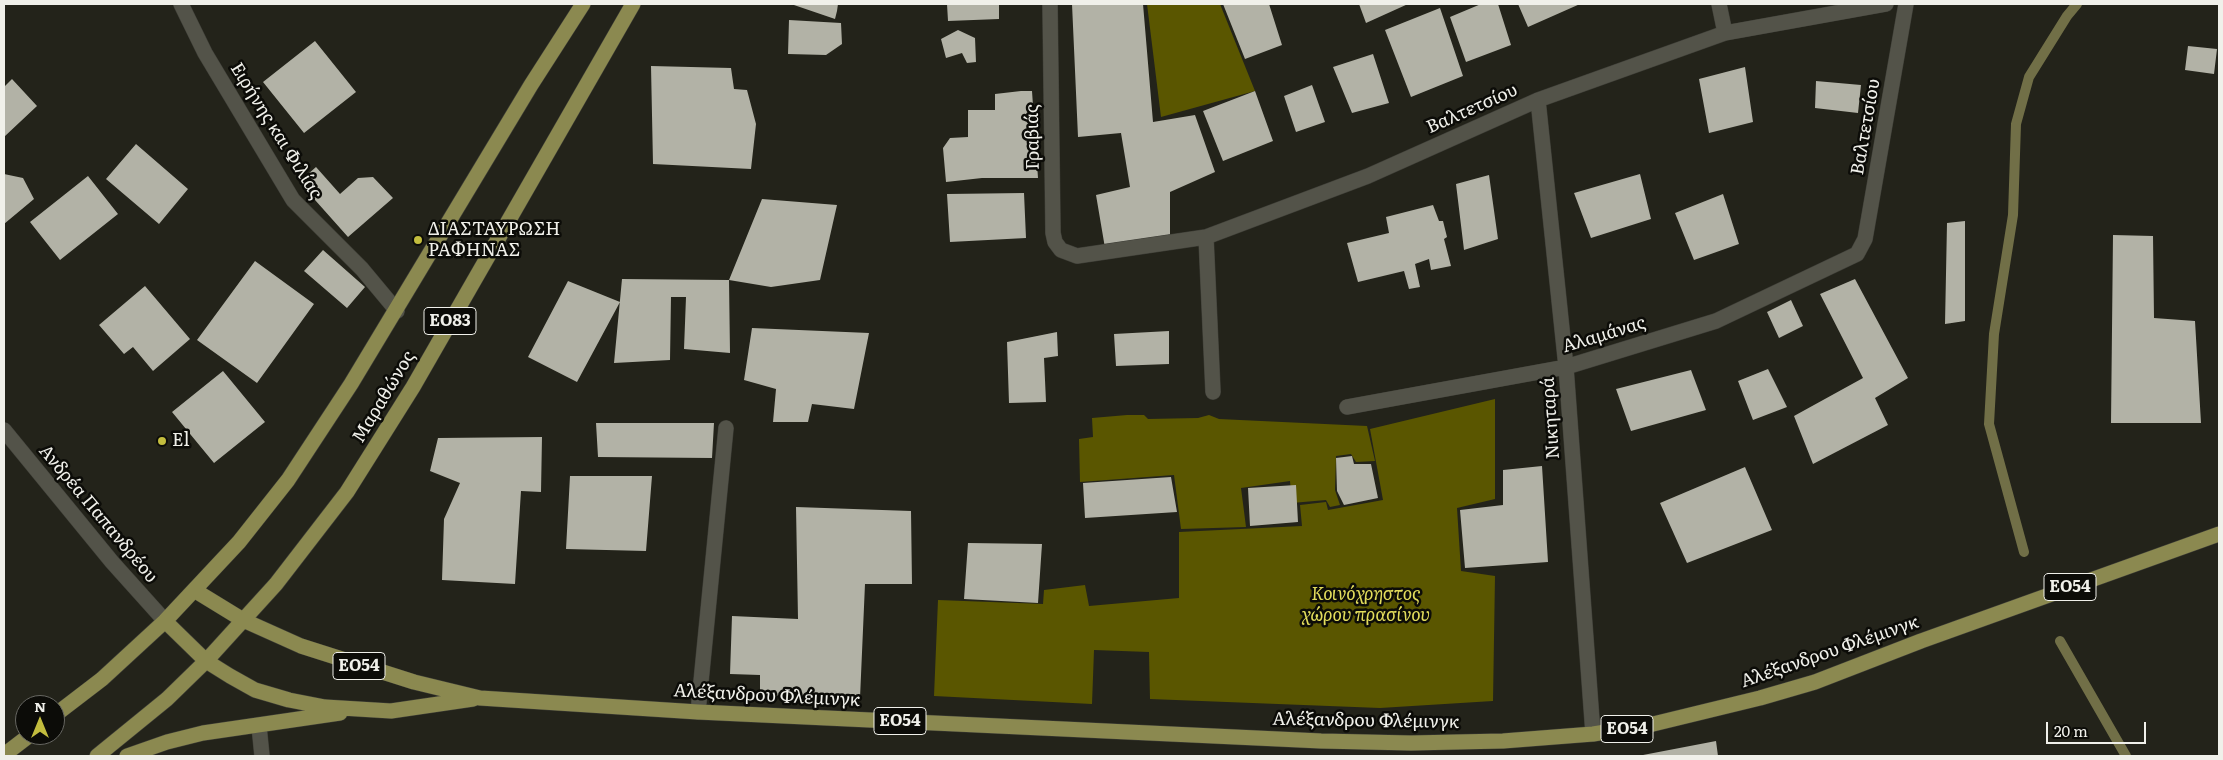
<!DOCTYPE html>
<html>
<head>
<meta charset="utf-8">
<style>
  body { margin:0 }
  #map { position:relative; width:2223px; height:760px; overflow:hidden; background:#23231a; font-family:Literata,serif }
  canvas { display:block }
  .frame { position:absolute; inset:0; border:5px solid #f0f0ea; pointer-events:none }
  .north { position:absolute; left:15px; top:695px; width:50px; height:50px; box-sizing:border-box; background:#0c0c08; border:1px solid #676762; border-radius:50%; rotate:0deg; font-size:14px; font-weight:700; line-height:20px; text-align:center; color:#f0f0ea }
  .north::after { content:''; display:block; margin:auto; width:18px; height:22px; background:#c3bd3e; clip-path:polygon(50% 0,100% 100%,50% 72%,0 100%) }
  .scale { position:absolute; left:2046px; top:722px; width:100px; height:22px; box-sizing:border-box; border:2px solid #f0f0ea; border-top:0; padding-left:6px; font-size:15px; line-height:18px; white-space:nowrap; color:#f0f0ea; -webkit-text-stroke:4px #0c0c08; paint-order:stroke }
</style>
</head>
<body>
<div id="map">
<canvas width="2223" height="760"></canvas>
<div class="frame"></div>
<div class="north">N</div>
<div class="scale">20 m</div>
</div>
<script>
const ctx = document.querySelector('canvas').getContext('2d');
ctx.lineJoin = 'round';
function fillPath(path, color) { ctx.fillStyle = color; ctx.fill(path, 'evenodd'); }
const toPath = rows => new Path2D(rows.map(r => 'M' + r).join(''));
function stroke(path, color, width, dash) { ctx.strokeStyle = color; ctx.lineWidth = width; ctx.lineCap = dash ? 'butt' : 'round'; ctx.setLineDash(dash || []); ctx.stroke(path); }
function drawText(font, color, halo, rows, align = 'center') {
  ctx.font = font + ' Literata,serif'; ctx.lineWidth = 5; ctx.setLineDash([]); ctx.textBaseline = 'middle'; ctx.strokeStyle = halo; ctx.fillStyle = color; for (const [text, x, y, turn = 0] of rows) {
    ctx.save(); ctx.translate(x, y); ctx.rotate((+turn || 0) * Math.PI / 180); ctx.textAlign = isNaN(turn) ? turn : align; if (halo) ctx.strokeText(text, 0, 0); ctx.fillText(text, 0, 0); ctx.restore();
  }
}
const forest = toPath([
  [1147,4,1220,4,1255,91,1161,117],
  [1495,399,1495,499,1457,508,1461,571,1495,576,1493,701,1380,708,1150,699,1149,652,1094,650,1092,704,934,696,938,600,1043,604,1044,590,1085,585,1089,606,1179,598,1179,532,1302,526,1300,505,1326,502,1328,510,1383,500,1370,429],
  [1127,415,1144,415,1148,419,1198,418,1209,415,1219,419,1367,426,1375,461,1356,462,1351,454,1336,456,1335,490,1340,505,1330,507,1326,500,1292,503,1290,481,1241,488,1246,527,1181,529,1174,475,1080,482,1079,439,1093,437,1092,418]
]);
const stream = toPath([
  [2024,552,1989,424,1994,334,2013,215,2016,124,2029,77,2067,16,2077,4],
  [2060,641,2126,756]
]);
const building = toPath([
  [791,4,838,4,837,11,835,19],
  [947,4,999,4,999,19,948,21],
  [1072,4,1143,4,1153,122,1195,115,1215,172,1170,192,1170,241,1105,248,1096,195,1130,187,1121,133,1078,137],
  [1223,4,1269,4,1282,45,1245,59],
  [1359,4,1408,4,1366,23],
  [1481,4,1498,4,1511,45,1466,62,1450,17],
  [1518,4,1580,4,1528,27],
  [1440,8,1463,76,1411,97,1385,30],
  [789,20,841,23,842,44,826,55,788,54],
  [958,30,975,38,976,62,967,63,962,53,946,58,941,39],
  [315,41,356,92,304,133,263,82],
  [2188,46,2217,49,2214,74,2185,70],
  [1373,54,1389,103,1352,113,1333,67],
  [651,66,731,68,734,89,747,90,756,124,751,169,653,164],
  [1745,67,1753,122,1709,133,1699,79],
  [12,79,37,106,4,137,4,87],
  [1816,81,1861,85,1858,113,1815,108],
  [1312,85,1325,122,1296,132,1284,96],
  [1021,91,1032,91,1038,178,982,178,946,182,943,148,950,138,968,137,968,110,995,110,995,94],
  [1255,91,1273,141,1223,161,1203,111],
  [136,144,188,189,159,224,106,179],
  [316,167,340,194,358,178,373,177,393,198,348,237,299,182],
  [4,174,23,178,34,199,4,224],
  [1640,174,1651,219,1591,238,1574,193],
  [1489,175,1498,239,1464,250,1456,184],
  [88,176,118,214,60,260,30,222],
  [1024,193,1026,238,950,242,947,194],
  [1723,194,1739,244,1694,260,1675,213],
  [762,199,837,205,820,280,771,287,729,280],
  [1433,205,1439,221,1443,221,1447,237,1444,239,1451,266,1431,270,1429,259,1415,264,1420,287,1409,289,1404,271,1358,282,1347,243,1389,233,1386,217],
  [1965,221,1965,321,1945,324,1947,223],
  [2113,235,2153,236,2154,318,2195,321,2201,423,2111,423],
  [323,250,365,287,347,308,304,271],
  [255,261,314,304,257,383,197,340],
  [622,279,729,280,730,353,684,349,686,297,671,297,670,360,614,363],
  [1855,279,1908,378,1875,398,1888,425,1813,464,1794,416,1863,378,1820,294],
  [568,281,620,302,577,382,528,357],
  [145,286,190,339,153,371,133,347,124,354,99,325],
  [1791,300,1803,326,1779,338,1767,312],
  [752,328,869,333,854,409,812,404,808,422,773,422,776,389,744,380],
  [1169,331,1169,364,1116,366,1114,334],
  [1057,332,1058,356,1044,358,1046,402,1009,403,1007,342],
  [1768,369,1787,407,1753,420,1738,381],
  [1691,370,1706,410,1631,431,1616,389],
  [223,371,265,422,214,463,172,412],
  [596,423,714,423,712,458,598,457],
  [542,437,541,492,521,491,515,584,442,580,444,519,460,483,430,471,438,438],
  [1352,456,1354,464,1371,464,1378,498,1344,505,1337,491,1336,458],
  [1542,466,1548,562,1465,568,1460,510,1503,505,1503,470],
  [1745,467,1772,530,1687,563,1660,503],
  [570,476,652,476,646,551,566,549],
  [1171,477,1177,512,1085,518,1083,483],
  [1296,485,1298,522,1250,526,1248,488],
  [796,507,911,511,912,584,865,584,860,698,760,695,760,675,730,674,732,616,798,619],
  [968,543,1042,544,1038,603,964,599],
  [1716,741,1718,756,1643,756,1643,755]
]);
const service = toPath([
  [259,726,262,756]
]);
const minor = toPath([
  [181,4,205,53,293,200,362,269,397,311],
  [1050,4,1053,233,1055,242,1061,250,1077,256,1206,237,1368,176,1538,100,1725,33,1886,4],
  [1719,4,1725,33],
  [1538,100,1566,367,1593,734],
  [1206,237,1213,392],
  [1347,407,1566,367,1716,321,1857,254,1865,239,1906,4],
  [698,712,726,428]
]);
const secondary = toPath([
  [4,430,112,562,165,621]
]);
const primary = toPath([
  [194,590,243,620,301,646,414,682,480,698,698,712,1321,741,1411,743,1503,741,1593,734,1649,725,1760,698,1815,682,1921,641,2219,534],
  [165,621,206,661,230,676,255,690,289,700,325,707,391,711,473,699],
  [55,715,102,679,165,621,239,542,288,480,351,384,531,85,583,4],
  [4,755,30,735],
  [97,756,167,699,206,661,276,584,347,492,413,387,633,4],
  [127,756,167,742,203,733,340,713]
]);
const markers = [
  [418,240,5,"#c3bd3e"],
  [162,441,5,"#c3bd3e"]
];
const shields = [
  [450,321,52],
  [2070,587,52],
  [359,666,52],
  [900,721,52],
  [1627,729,52]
];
const shieldNames = [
  ["ΕΟ83",450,321],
  ["ΕΟ54",2070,587],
  ["ΕΟ54",359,666],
  ["ΕΟ54",900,721],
  ["ΕΟ54",1627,729]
];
const streetNames = [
  ["Βαλτετσίου",1472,109,-24],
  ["Βαλτετσίου",1866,127,-80],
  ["Ειρήνης και Φιλίας",276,131,58],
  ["Γραβιάς",1033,137,-91],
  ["Αλαμάνας",1604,335,-17],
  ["Μαραθώνος",384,397,-59],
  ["Νικηταρά",1551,418,-94],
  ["Ανδρέα Παπανδρέου",98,514,50],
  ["Αλέξανδρου Φλέμινγκ",1830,652,-19],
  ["Αλέξανδρου Φλέμινγκ",767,696,3],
  ["Αλέξανδρου Φλέμινγκ",1366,721,1]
];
const poiNames = [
  ["ΔΙΑΣΤΑΥΡΩΣΗ",428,230],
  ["ΡΑΦΗΝΑΣ",428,251],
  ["El",172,441]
];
const parkNames = [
  ["Κοινόχρηστος",1366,595],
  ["χώρου πρασίνου",1366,616]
];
fillPath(forest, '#5a5600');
stroke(stream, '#716f47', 10);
fillPath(building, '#b2b2a6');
stroke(service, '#3e3e37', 16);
stroke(minor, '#3e3e37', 16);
stroke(secondary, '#3e3e37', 16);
stroke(primary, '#3e3e37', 16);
stroke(service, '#535349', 15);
stroke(minor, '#535349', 15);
stroke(secondary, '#535349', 15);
stroke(primary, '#8b8950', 15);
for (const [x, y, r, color] of markers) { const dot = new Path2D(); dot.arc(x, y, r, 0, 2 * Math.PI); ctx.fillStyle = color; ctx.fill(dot); stroke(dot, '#0c0c08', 2); }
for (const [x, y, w] of shields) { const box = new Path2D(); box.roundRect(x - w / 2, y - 13.5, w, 27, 4); ctx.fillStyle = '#0c0c08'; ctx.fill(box); stroke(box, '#f0f0ea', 1); }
drawText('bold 16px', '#f0f0ea', null, shieldNames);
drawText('18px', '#f0f0ea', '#0c0c08', streetNames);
drawText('18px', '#f0f0ea', '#0c0c08', poiNames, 'left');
drawText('italic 18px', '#e2dc5c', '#0c0c08', parkNames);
</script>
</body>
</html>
